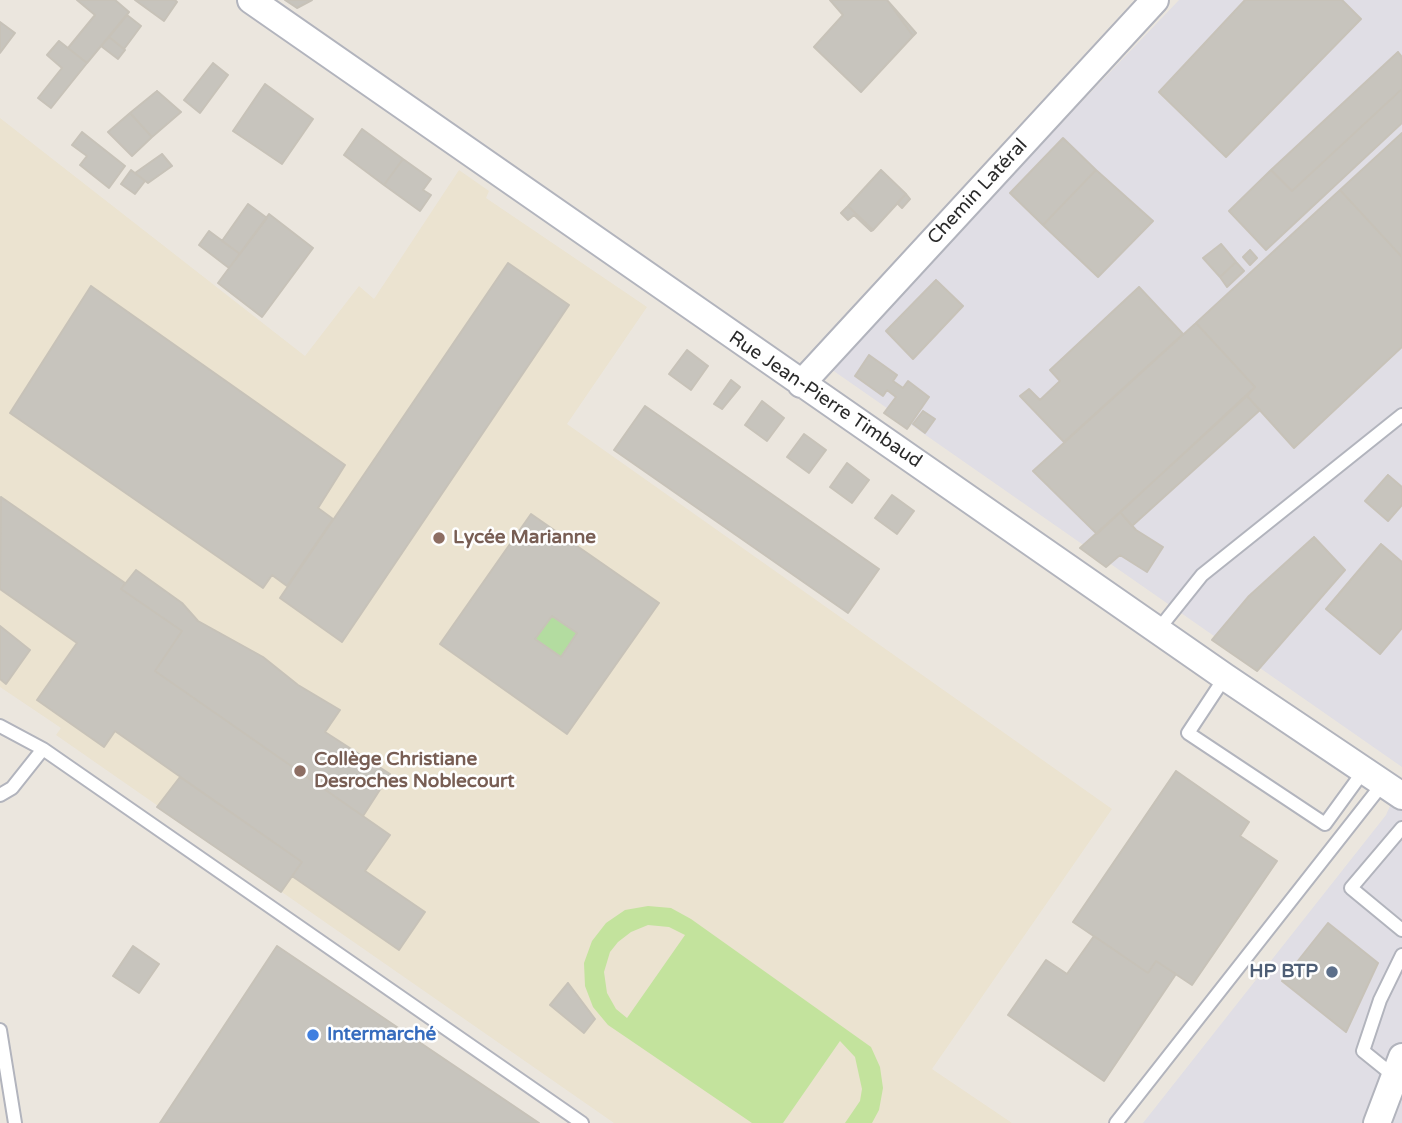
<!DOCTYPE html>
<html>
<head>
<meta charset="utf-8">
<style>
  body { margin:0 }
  canvas { display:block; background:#ebe6de }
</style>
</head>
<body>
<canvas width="1402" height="1123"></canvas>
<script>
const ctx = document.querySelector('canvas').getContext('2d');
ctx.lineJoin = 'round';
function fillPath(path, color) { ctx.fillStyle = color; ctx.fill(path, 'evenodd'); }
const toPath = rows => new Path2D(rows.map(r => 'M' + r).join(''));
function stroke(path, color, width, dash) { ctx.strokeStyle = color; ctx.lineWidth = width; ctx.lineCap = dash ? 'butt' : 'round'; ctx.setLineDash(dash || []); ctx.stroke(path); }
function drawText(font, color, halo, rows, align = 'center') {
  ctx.font = font + ' "Varela Round",sans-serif'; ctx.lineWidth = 5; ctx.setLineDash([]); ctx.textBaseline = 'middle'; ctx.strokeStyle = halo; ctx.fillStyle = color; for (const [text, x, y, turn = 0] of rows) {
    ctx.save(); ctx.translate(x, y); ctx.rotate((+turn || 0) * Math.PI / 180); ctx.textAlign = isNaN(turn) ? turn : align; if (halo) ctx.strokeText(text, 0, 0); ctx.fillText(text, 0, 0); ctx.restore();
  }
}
const industrial = toPath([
  [1179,0,1402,0,1402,767,828,367],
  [1402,779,1402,1123,1143,1123,1386,815]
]);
const education = toPath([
  [0,118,305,356,359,286,374,299,459,170,489,191,486,198,647,307,567,424,1112,809,932,1069,1012,1123,614,1123,56,735,61,728,0,687]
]);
const green = toPath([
  [552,616,577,633,561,657,535,639]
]);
const pitch = toPath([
  [648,906,671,908,691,919,871,1047,880,1067,883,1088,879,1110,872,1123,845,1123,860,1101,862,1089,855,1057,840,1041,783,1123,752,1123,608,1025,593,1007,585,986,584,963,592,941,606,923,625,910],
  [648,925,669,927,685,935,627,1018,616,1009,607,993,604,972,610,952,618,942,631,932]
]);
const building = toPath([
  [77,0,115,0,129,12,87,63,68,48,95,15,77,0],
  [135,0,175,0,177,2,164,21,135,0],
  [285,0,312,0,297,8,285,0],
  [830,0,887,0,913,36,861,92,814,47,843,15,830,0],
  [887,0,916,33,913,36,887,0],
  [1245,0,1342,0,1361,19,1226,157,1159,92,1245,0],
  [127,15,141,26,124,49,109,37,127,15],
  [0,22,15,33,0,53,0,22],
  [109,37,125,50,118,59,101,46,109,37],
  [59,41,87,63,51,108,38,98,62,68,47,55,59,41],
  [1398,52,1402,57,1402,89,1292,191,1271,170,1398,52],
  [213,63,228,75,200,113,184,100,213,63],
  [265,84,313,119,282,164,233,131,265,84],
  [1402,89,1402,123,1266,250,1229,211,1271,170,1292,191,1402,89],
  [157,91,181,112,152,137,130,113,157,91],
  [130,113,152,137,132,156,108,132,130,113],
  [362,129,403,159,384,185,344,155,362,129],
  [82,132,125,166,109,188,80,165,87,156,72,145,82,132],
  [1402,133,1402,257,1340,190,1402,133],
  [1063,138,1096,170,1043,225,1010,193,1063,138],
  [162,154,172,166,148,183,135,173,162,154],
  [403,159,431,179,423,190,431,195,420,211,384,185,403,159],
  [131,170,145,181,135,194,121,184,131,170],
  [881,170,906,194,873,230,848,206,881,170],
  [1096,170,1153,221,1098,277,1043,225,1096,170],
  [1340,190,1402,257,1402,347,1294,448,1247,396,1255,387,1196,323,1340,190],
  [906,194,910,199,902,208,897,203,906,194],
  [248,204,267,218,240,254,222,241,248,204],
  [848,206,873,230,871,231,854,215,848,220,841,213,848,206],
  [269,214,313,248,262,317,218,283,269,214],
  [209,231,240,254,229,268,199,245,209,231],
  [1221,244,1236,262,1220,277,1203,258,1221,244],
  [1250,250,1257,258,1250,265,1243,257,1250,250],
  [1236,262,1244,271,1227,287,1220,277,1236,262],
  [508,263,569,305,342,642,280,598,508,263],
  [936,280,963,306,913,359,886,331,936,280],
  [91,286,345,465,318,508,333,519,287,586,272,575,263,588,10,413,91,286],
  [1139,287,1183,334,1064,442,1020,396,1029,389,1040,400,1060,381,1050,370,1139,287],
  [1196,323,1255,387,1097,534,1033,471,1196,323],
  [687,350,708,366,691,390,669,374,687,350],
  [869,355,897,375,893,381,903,388,908,381,929,397,907,429,884,413,896,397,887,390,883,396,855,376,869,355],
  [731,380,740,387,722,409,714,404,731,380],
  [1247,396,1260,410,1132,526,1120,512,1247,396],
  [762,401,784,418,767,441,745,425,762,401],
  [645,406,879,569,848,613,614,450,645,406],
  [923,411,935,419,925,433,913,424,923,411],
  [804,434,826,450,809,473,787,457,804,434],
  [847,463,869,480,852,503,830,487,847,463],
  [1388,475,1402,487,1402,505,1388,521,1365,501,1388,475],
  [892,495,914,511,897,534,875,518,892,495],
  [1,497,125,583,121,589,182,631,155,671,390,835,365,871,425,912,399,950,292,876,302,862,115,731,104,747,37,700,77,643,0,589,1,497],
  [1120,512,1136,530,1163,547,1147,572,1120,555,1106,567,1080,548,1120,512],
  [531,514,659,603,567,734,440,644,531,514],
  [552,616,577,633,561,657,535,639,552,616],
  [1314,537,1345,570,1257,671,1212,640,1249,596,1314,537],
  [1381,544,1402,562,1402,628,1380,654,1326,609,1381,544],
  [136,570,182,603,198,621,263,657,298,685,340,710,325,732,390,774,363,816,155,671,182,631,121,589,136,570],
  [0,626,30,650,6,684,0,679,0,626],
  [1176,771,1249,822,1240,836,1277,861,1192,985,1156,961,1148,973,1073,922,1176,771],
  [180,777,302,862,281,892,157,807,180,777],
  [1328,923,1378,963,1346,1032,1282,981,1328,923],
  [1094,936,1148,973,1156,961,1176,974,1104,1081,1008,1015,1046,960,1067,974,1094,936],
  [133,946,159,964,139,993,113,976,133,946],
  [277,946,539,1123,160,1123,277,946],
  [568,983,595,1019,584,1033,550,1005,568,983]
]);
const lane = toPath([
  [1158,630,1202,575,1402,415],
  [1225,677,1188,733,1325,824,1365,769],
  [0,726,43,749,582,1123],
  [0,795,12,788,43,749],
  [1402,828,1351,888,1402,930],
  [0,1030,15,1123],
  [1394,1076,1363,1051,1380,1000,1402,955],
  [1116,1123,1384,782]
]);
const street = toPath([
  [251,0,1225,677,1402,796],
  [801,384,1155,0],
  [1377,1123,1402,1057]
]);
const markers = [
  [439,538,7,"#8d6e63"],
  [300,771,7,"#8d6e63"],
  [1332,972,7,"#5c6f8a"],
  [313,1035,7,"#3f7fe0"]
];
const streetNames = [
  ["Chemin Latéral",978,192,-47],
  ["Rue Jean-Pierre Timbaud",825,400,34]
];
const educationNames = [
  ["Lycée Marianne",453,538],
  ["Collège Christiane",314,760],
  ["Desroches Noblecourt",314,782]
];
const serviceNames = [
  ["HP BTP",1318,972]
];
const shopNames = [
  ["Intermarché",327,1035]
];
fillPath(industrial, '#e0dee5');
fillPath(education, '#ebe3d0');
fillPath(green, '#b3dca0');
fillPath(pitch, '#c3e39d');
fillPath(building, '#c7c4bd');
stroke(building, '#c7c2b8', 2);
stroke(lane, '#b2b4bd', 16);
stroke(street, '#b2b4bd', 30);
stroke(lane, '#fff', 12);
stroke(street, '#fff', 26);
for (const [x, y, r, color] of markers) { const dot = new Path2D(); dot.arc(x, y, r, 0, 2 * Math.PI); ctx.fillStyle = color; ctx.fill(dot); stroke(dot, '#fff', 2.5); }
drawText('19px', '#2b2b2b', '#fff', streetNames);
drawText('bold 19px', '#785e54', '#fff', educationNames, 'left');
drawText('bold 19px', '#4e5e75', '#fff', serviceNames, 'right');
drawText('bold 19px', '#366cbe', '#fff', shopNames, 'left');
</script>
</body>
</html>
